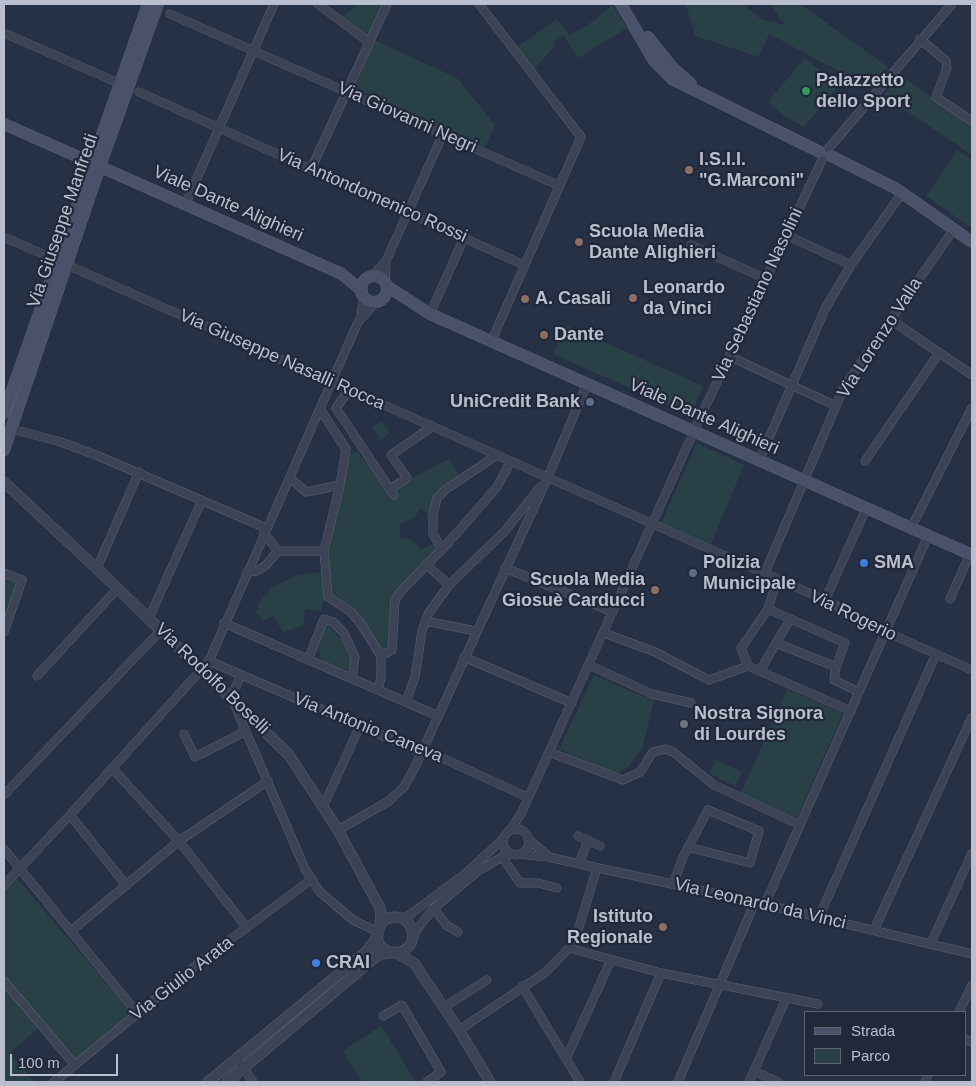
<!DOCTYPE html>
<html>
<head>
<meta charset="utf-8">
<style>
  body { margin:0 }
  #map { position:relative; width:976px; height:1086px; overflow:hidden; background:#273145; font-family:Helvetica,sans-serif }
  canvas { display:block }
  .frame { position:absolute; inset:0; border:5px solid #b9bfce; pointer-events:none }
  .legend { position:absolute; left:804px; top:1011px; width:162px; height:65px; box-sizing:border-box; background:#20283a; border:1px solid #5d6475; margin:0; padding:6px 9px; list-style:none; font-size:15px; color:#b9bfce }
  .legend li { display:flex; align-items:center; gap:10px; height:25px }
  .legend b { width:25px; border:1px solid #5d6475 }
  .scale { position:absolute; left:10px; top:1054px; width:108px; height:22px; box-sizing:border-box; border:2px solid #b9bfce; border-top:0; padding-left:6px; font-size:15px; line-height:18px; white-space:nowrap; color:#b9bfce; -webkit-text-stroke:4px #20283a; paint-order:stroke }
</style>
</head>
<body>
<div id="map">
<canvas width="976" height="1086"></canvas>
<div class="frame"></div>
<ul class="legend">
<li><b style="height:6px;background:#495268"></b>Strada</li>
<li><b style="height:14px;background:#294046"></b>Parco</li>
</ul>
<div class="scale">100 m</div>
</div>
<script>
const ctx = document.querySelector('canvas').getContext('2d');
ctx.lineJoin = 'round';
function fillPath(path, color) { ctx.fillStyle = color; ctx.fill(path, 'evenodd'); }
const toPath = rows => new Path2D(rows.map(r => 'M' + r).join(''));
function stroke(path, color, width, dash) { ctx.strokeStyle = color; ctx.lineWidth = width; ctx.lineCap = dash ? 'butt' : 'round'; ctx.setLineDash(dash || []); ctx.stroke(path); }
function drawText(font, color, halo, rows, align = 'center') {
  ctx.font = font + ' Helvetica,sans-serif'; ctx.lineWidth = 4.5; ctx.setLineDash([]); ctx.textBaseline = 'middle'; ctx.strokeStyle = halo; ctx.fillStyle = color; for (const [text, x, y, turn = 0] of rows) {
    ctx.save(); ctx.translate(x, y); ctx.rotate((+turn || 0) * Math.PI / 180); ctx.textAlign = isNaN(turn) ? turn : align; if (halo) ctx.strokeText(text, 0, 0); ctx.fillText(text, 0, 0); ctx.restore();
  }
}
const green = toPath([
  [358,4,384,4,367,38,343,17],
  [686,4,743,4,761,19,785,25,770,4,800,4,888,67,870,88,769,34,759,57,695,36],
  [612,5,627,28,578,58,563,35,554,42,555,46,538,64,534,71,516,48,557,19,570,35,595,20],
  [374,40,457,78,495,125,485,147,354,88],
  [805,58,829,78,833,75,842,82,804,127,783,115,770,104,770,99],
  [900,75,972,125,972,155,883,95],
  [957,150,972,160,972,228,926,196],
  [566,325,703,386,691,415,553,354],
  [382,421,390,433,381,440,372,427],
  [697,443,744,465,711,544,661,523],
  [357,452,393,494,391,489,449,459,459,475,441,487,434,496,430,516,421,508,414,518,400,524,400,537,412,540,421,549,434,544,437,548,393,595,388,644,382,650,348,604,331,594,329,551,348,455],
  [322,572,325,598,321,611,305,609,304,625,283,632,273,616,263,621,256,612,260,601,272,587,298,575],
  [4,578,17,584,4,624],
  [326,624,348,646,351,666,345,670,333,667,321,660,318,649],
  [594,675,654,701,642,749,629,766,616,774,559,749],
  [787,689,843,713,797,818,741,793],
  [716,760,742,772,736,786,710,774],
  [15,876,134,1016,76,1065,40,1027,9,1053,35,1082,4,1082,4,888],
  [381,1026,402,1059,416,1082,362,1082,343,1051]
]);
const minor = toPath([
  [318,4,370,43],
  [479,4,581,137,491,342],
  [170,14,560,186],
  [4,33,123,85],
  [920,39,946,61,947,68,936,97,972,121],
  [139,92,524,265],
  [828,149,952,4],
  [311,169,387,4],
  [185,205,274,4],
  [786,235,851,265],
  [4,237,825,600,886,632,972,670],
  [691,245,766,279],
  [372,276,386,261],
  [385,281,386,261,443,134],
  [430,314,464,238],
  [361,316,364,296],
  [891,320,972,375],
  [729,356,836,406],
  [349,390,336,408,394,495],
  [11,429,58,441,96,455,266,528],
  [759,461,825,309,851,265,902,193],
  [865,461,939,353],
  [290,478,306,492,340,485,346,449,320,409],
  [340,485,324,551,328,597,350,611,361,624,381,656,381,678,378,690],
  [390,489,407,478,391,455,433,426],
  [911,528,972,408],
  [264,533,278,551,324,551],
  [442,549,433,534,433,515,437,498,445,490,497,455],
  [426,564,449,585],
  [97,568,139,472],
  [505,568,613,612],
  [247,572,257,571,266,565,278,551],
  [4,573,22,580,4,632],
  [764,575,844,387,954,229],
  [950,599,970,554],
  [825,600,866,509],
  [768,609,845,643,836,667,776,643,790,620],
  [149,618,202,500],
  [425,621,476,631],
  [224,623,438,716],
  [604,633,655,652,709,680,748,666,851,711],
  [381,656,392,650,395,600,401,591,448,543,497,487,511,461],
  [464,657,572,703],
  [308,660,324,619,333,622,344,633,355,657,352,678],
  [209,661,416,750,429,752,527,797],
  [589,665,652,694,691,703],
  [748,666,741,648,768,609,777,580],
  [836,667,834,680,859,692],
  [760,671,776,643],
  [241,675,231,697,305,869,320,892,353,920,378,932],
  [37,676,118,588],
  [406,702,415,677,422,631,428,614,449,585,505,531,540,487],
  [184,734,195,757,246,731],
  [549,752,623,780,640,772,653,752,666,749,673,752,714,785,800,825],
  [112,768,179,841,247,928],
  [4,795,161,630],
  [323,807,360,726],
  [70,815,126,885],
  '503 842a13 13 0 1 1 26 0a13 13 0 1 1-26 0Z',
  [338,830,389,801,404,787,414,769,548,477,587,384],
  [510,830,521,814,699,420,823,158],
  [578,836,600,846],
  [528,839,547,855],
  [4,849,138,1014],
  [520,854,548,857,755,902,972,954],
  [502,857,520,883,538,883,557,888],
  [579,864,588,840],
  [673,884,683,857,708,810,759,831,750,863,688,847],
  [4,885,70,815,209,661,358,322,377,301],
  [765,904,928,536],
  [434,908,446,925,458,932],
  [819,917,936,654],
  [400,918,408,916,466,873,503,839],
  [874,930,972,717],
  [71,931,179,841,268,781],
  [413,937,418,928,434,908,478,871,502,857,512,854],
  [931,943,972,853],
  [569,948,661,973,818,1004],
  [4,981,75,1065],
  [522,986,580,1082],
  [444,1007,487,980],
  [959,1012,972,985],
  [383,1016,402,1005,441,1072,427,1082],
  [459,1030,546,972,569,948,576,937,597,868],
  [965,1039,972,1042],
  [237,1058,253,1082],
  [566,1059,611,960],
  [754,1071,778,1082],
  [54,1082,204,959,312,879],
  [614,1082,661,973],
  [678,1082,755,902],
  [749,1082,786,999],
  [925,1082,928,1075]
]);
const tertiary = toPath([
  [4,482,109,580,289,755,338,830,380,908,381,917,379,929],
  '377 935a18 18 0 1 1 36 0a18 18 0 1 1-36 0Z',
  [208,1082,367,951,378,935],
  [227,1082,373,959,380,954,394,952,414,963,459,1030,490,1082]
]);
const secondary = toPath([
  [621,4,654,61,672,79,820,152],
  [648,37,672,67,691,84],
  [4,124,342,274,362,291],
  [831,156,895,188,972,242],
  '361 289a13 13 0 1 1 26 0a13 13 0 1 1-26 0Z',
  [387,286,430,314,972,555],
  [4,413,148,4],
  [4,450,100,166,158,4]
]);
const markers = [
  [806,91,5,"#2e9e5b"],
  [689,170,5,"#8d6e63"],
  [579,242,5,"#8d6e63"],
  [633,298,5,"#8d6e63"],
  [525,299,5,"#8d6e63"],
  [544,335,5,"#8d6e63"],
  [590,402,5,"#5c6f8a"],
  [864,563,5,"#3f7fe0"],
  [693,573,5,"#5c6f8a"],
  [655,590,5,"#8d6e63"],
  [684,724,5,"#6b7280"],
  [663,927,5,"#8d6e63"],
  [316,963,5,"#3f7fe0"]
];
const poiNames = [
  ["Palazzetto",816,81],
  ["dello Sport",816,102],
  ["I.S.I.I.",699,160],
  ["\"G.Marconi\"",699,181],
  ["Scuola Media",589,232],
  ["Dante Alighieri",589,253],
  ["Leonardo",643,288],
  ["da Vinci",643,309],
  ["A. Casali",535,299],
  ["Dante",554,335],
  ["UniCredit Bank",580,402,"right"],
  ["Polizia",703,563],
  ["Municipale",703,584],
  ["SMA",874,563],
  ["Scuola Media",645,580,"right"],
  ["Giosuè Carducci",645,601,"right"],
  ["Nostra Signora",694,714],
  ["di Lourdes",694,735],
  ["Istituto",653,917,"right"],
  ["Regionale",653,938,"right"],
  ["CRAI",326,963]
];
const streetNames = [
  ["Via Giovanni Negri",407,118,24],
  ["Via Antondomenico Rossi",372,196,24],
  ["Viale Dante Alighieri",228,204,24],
  ["Via Giuseppe Manfredi",63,221,-71],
  ["Via Sebastiano Nasolini",758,295,-65],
  ["Via Lorenzo Valla",880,338,-57],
  ["Via Giuseppe Nasalli Rocca",282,360,24],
  ["Viale Dante Alighieri",704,417,24],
  ["Via Rogerio",853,616,26],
  ["Via Rodolfo Boselli",212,679,44],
  ["Via Antonio Caneva",368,728,22],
  ["Via Leonardo da Vinci",760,904,13],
  ["Via Giulio Arata",182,979,-38]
];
fillPath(green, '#294046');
stroke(minor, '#5a6172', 9);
stroke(tertiary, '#5a6172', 11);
stroke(secondary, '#5a6172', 12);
stroke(minor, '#3c4354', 8);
stroke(tertiary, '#3c4354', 10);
stroke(secondary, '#495268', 11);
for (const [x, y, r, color] of markers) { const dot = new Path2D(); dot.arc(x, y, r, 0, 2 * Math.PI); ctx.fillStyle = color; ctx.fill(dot); stroke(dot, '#20283a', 2); }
drawText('bold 18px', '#b9bfce', '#20283a', poiNames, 'left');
drawText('18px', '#b9bfce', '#20283a', streetNames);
</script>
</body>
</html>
